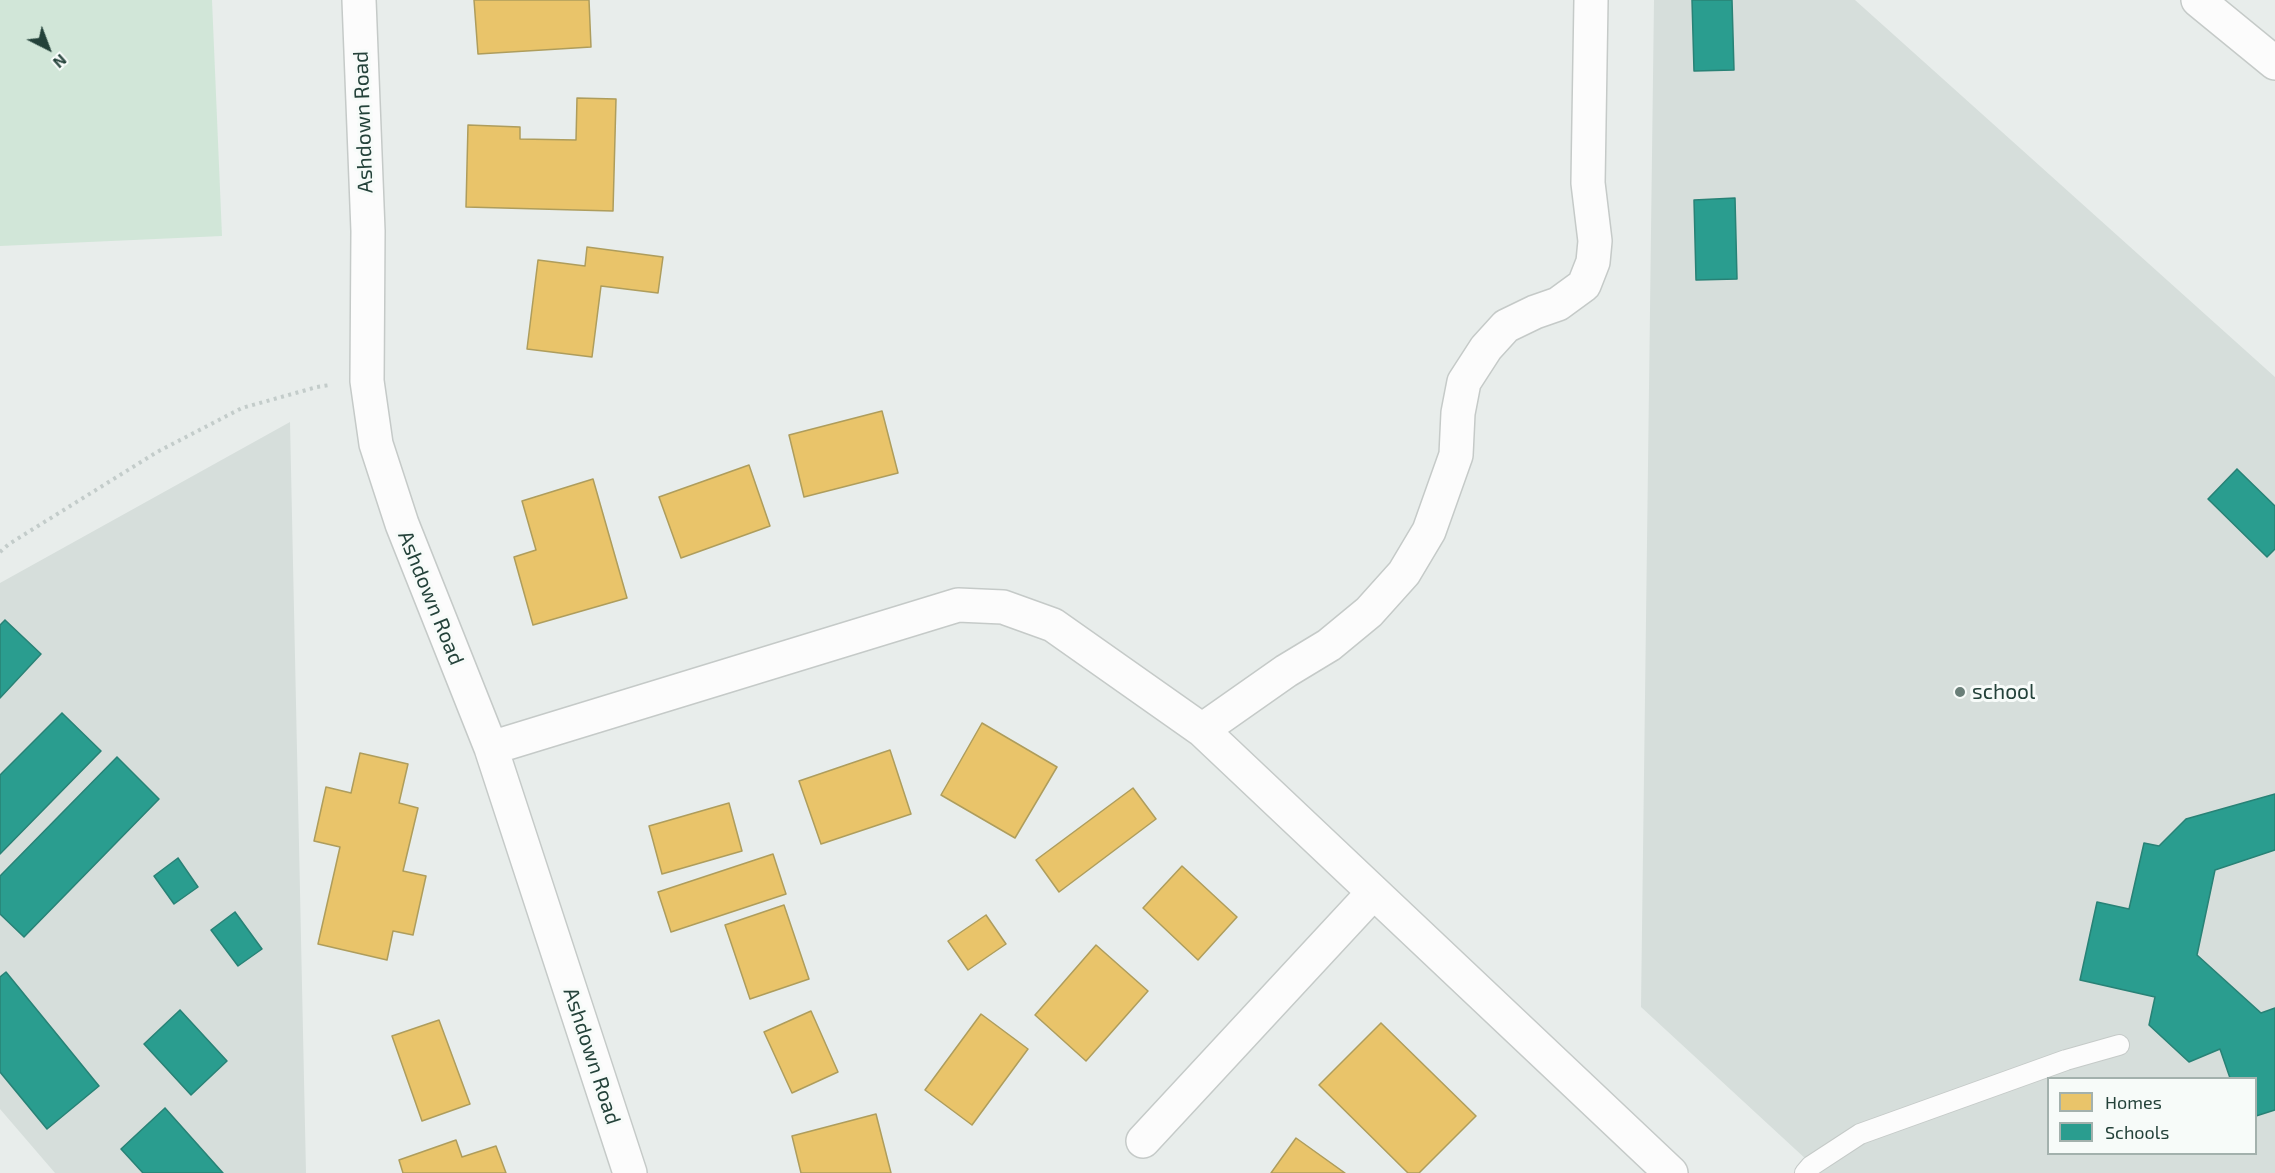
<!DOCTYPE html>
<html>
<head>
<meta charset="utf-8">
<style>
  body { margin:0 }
  #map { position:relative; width:2275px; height:1173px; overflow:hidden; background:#e8edeb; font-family:"Exo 2",sans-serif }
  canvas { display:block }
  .legend { position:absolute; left:2047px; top:1077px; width:210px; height:78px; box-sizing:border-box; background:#f7fbf9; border:2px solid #a3b1ad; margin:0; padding:8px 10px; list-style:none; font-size:18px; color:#24423a }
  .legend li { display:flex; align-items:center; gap:12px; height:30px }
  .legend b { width:30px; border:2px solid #a3b1ad }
  .north { position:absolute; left:18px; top:18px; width:60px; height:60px; -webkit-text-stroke:4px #f7fbf9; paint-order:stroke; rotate:138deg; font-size:16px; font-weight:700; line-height:24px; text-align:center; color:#24423a }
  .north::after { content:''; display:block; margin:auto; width:21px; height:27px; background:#24423a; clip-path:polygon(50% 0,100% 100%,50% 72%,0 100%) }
</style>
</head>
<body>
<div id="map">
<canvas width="2275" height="1173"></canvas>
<ul class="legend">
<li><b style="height:16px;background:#e9c46a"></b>Homes</li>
<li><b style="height:16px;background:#2a9d8f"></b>Schools</li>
</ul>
<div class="north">N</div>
</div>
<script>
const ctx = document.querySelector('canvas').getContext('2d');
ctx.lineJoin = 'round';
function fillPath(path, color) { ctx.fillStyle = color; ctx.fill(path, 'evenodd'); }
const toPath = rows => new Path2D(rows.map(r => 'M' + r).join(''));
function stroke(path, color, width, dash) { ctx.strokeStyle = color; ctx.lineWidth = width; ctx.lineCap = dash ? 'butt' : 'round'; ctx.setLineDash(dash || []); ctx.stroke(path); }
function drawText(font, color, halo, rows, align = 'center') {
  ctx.font = font + ' "Exo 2",sans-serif'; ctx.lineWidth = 6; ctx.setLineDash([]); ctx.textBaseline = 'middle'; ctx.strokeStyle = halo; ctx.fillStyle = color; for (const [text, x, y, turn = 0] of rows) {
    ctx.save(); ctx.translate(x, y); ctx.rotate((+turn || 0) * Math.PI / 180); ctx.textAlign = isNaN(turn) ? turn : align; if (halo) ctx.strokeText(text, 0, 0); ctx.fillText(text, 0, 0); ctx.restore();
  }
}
const built = toPath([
  [1654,0,1855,0,2275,377,2275,1173,1821,1173,1641,1007],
  [2048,1078,2256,1078,2256,1154,2048,1154],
  [290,422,306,1173,55,1173,0,1109,0,583]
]);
const green = toPath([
  [0,0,212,0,222,236,0,246]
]);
const homes = toPath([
  [474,0,589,0,591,47,478,54,474,0],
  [577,98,616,99,613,211,466,207,468,125,520,127,520,139,576,140,577,98],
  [587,247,663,257,658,293,601,286,592,357,527,349,538,260,585,266,587,247],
  [882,411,898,473,804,497,789,435,882,411],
  [749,465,770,526,681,558,659,497,749,465],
  [593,479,627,598,533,625,514,557,536,550,522,501,593,479],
  [982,723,1057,767,1015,838,941,795,982,723],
  [890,750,911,814,821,844,799,781,890,750],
  [360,753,408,764,399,803,418,808,403,871,426,876,413,935,393,931,387,960,318,944,340,847,314,841,326,787,351,793,360,753],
  [1133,788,1156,819,1059,892,1036,860,1133,788],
  [729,803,742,851,662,874,649,826,729,803],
  [773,854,786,894,671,932,658,892,773,854],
  [1182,866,1237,917,1198,960,1143,908,1182,866],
  [784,905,809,979,750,999,725,925,784,905],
  [986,915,1006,944,968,970,948,941,986,915],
  [1096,945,1148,991,1086,1061,1035,1015,1096,945],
  [811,1011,838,1072,792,1093,764,1032,811,1011],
  [981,1014,1028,1049,972,1125,925,1090,981,1014],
  [439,1020,470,1104,422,1121,392,1036,439,1020],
  [1381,1023,1476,1116,1419,1173,1408,1173,1319,1085,1381,1023],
  [876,1114,891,1173,801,1173,792,1136,876,1114],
  [1296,1138,1345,1173,1271,1173,1296,1138],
  [456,1140,462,1157,496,1146,506,1173,403,1173,399,1160,456,1140]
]);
const schools = toPath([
  [1692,0,1732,0,1734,70,1694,71,1692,0],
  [1735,198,1737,279,1696,280,1694,200,1735,198],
  [2237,469,2275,506,2275,549,2267,557,2208,499,2237,469],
  [5,620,41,654,0,698,0,625,5,620],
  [62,713,101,751,0,854,0,775,62,713],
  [117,757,159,799,24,937,0,914,0,876,117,757],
  [2275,794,2275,850,2215,870,2197,955,2261,1013,2275,1008,2275,1110,2256,1116,2256,1078,2230,1078,2220,1049,2189,1062,2149,1025,2155,997,2080,980,2097,902,2129,909,2144,843,2159,846,2186,819,2275,794],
  [178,858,198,887,174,904,154,876,178,858],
  [235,912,262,949,238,966,211,930,235,912],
  [6,972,99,1086,47,1129,0,1072,0,977,6,972],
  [180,1010,227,1061,191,1095,144,1044,180,1010],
  [165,1108,223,1173,143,1173,121,1149,165,1108]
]);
const path = toPath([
  [0,552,9,544,157,452,242,408,317,387,330,385]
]);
const service = toPath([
  [1805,1173,1811,1166,1860,1134,2066,1060,2119,1045]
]);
const minor = toPath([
  [359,0,368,231,367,381,376,444,402,524,491,748,630,1173],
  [2198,0,2275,63],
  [1202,730,1286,671,1329,645,1369,612,1404,573,1429,531,1456,455,1458,413,1464,382,1486,348,1506,326,1535,312,1558,304,1584,285,1593,262,1595,241,1588,183,1591,0],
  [491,748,958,605,1003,607,1053,625,1202,730,1671,1173],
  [1143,1141,1373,893]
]);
const markers = [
  [1960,692,6,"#697e78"]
];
const streetNames = [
  ["Ashdown Road",363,122,-92],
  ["Ashdown Road",431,598,68],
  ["Ashdown Road",592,1056,72]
];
const poiNames = [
  ["school",1972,692]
];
fillPath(built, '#d6dedb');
fillPath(green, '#d1e6d8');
fillPath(homes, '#e9c46a');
stroke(homes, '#ae9d5c', 1.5);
fillPath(schools, '#2a9d8f');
stroke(schools, '#288276', 1.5);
stroke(service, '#c5cac8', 22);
stroke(minor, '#c5cac8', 36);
stroke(path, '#c3ccca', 4, [3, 4.5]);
stroke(service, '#fcfcfc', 20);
stroke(minor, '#fcfcfc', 33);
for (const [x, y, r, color] of markers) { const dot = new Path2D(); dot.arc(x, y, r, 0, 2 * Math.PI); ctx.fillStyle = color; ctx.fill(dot); stroke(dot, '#f7fbf9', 2); }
drawText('21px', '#24423a', '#f7fbf9', streetNames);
drawText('21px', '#24423a', '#f7fbf9', poiNames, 'left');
</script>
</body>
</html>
